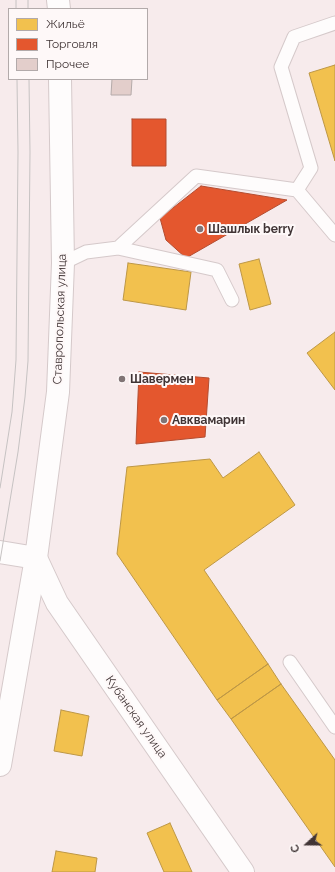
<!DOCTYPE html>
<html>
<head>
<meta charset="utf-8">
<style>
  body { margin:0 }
  #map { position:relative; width:335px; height:872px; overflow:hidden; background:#f7ebec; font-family:Raleway,sans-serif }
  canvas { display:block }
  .legend { position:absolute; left:8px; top:8px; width:140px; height:72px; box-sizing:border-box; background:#fef8f8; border:1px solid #b2aaaa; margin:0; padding:5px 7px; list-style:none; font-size:12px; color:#403435 }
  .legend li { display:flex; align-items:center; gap:8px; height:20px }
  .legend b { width:20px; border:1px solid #b2aaaa }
  .north { position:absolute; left:287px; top:824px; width:40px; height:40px; -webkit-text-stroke:3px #fef8f8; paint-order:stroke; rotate:249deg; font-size:11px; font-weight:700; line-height:16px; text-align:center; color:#403435 }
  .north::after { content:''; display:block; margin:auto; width:14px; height:18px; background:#403435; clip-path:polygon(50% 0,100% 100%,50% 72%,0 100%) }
</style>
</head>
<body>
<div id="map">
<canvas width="335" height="872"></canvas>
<ul class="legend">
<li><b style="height:11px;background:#f2c14e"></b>Жильё</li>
<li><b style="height:11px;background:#e4572e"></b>Торговля</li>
<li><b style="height:11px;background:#e3cecb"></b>Прочее</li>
</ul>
<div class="north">С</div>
</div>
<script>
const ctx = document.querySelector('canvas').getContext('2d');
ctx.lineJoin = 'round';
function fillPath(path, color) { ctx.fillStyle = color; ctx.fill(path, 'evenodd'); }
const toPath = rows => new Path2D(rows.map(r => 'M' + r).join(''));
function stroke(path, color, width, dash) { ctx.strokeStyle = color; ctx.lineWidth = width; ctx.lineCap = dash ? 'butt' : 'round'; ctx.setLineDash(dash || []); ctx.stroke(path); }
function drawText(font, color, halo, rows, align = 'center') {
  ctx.font = font + ' Raleway,sans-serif'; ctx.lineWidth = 4; ctx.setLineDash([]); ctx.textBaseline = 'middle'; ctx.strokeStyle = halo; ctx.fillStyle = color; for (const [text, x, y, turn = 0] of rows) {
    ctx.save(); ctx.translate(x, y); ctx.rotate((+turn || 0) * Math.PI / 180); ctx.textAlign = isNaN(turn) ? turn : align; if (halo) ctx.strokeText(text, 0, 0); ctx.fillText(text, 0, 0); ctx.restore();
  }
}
const homes = toPath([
  [335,65,335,161,309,73,335,65],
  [259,259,271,304,250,310,239,264,259,259],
  [128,263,191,272,186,310,123,300,128,263],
  [335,332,335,390,307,353,335,332],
  [259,452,295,505,204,570,268,664,217,700,117,554,127,467,210,459,223,478,259,452],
  [268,664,281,684,231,719,217,700,268,664],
  [281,684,335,760,335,867,231,719,281,684],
  [61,710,89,716,82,756,54,751,61,710],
  [170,823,192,872,164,872,147,833,170,823],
  [56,851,97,858,95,872,52,872,56,851]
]);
const shops = toPath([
  [132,119,166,119,166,166,132,166,132,119],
  [201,186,287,200,186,258,166,240,160,218,201,186],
  [139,372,209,378,205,437,136,444,139,372]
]);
const building = toPath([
  [112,79,132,79,131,95,111,95,112,79]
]);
const lane = toPath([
  [297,190,311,168,281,67,294,37,335,23],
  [118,248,196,176,297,190,335,235],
  [63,263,86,252,118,248,217,270,232,300],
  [290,662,335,727]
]);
const street = toPath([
  [36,558,57,603,243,872]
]);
const primary = toPath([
  [58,0,59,9],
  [0,552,36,558],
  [0,765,36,558,58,392,63,263,60,79]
]);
const tram = toPath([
  [16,0,16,9],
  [28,0,28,9],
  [0,488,12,412,16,360,18,152,17,79],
  [0,561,18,452,25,397,28,361,30,152,29,79]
]);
const markers = [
  [200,229,4,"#807475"],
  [122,379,4,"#807475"],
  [164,420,4,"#807475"]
];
const poiNames = [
  ["Шашлык berry",208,229],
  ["Шавермен",130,379],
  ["Авквамарин",172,420]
];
const streetNames = [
  ["Ставропольская улица",60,319,-88],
  ["Кубанская улица",136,717,55]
];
fillPath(homes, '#f2c14e');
stroke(homes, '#bd9746', 1);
fillPath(shops, '#e4572e');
stroke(shops, '#b34c30', 1);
fillPath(building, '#e3cecb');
stroke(building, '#b4aaa9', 1);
stroke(lane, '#d5c9ca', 15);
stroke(street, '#d5c9ca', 24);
stroke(primary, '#d5c9ca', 24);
stroke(lane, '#fefcfc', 13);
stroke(street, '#fefcfc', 22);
stroke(primary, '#fefcfc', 22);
stroke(tram, '#c6c2c2', 1);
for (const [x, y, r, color] of markers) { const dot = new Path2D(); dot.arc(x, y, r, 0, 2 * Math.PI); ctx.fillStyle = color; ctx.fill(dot); stroke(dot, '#fef8f8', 1.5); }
drawText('bold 12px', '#403435', '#fef8f8', poiNames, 'left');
drawText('12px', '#403435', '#fef8f8', streetNames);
</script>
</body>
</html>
